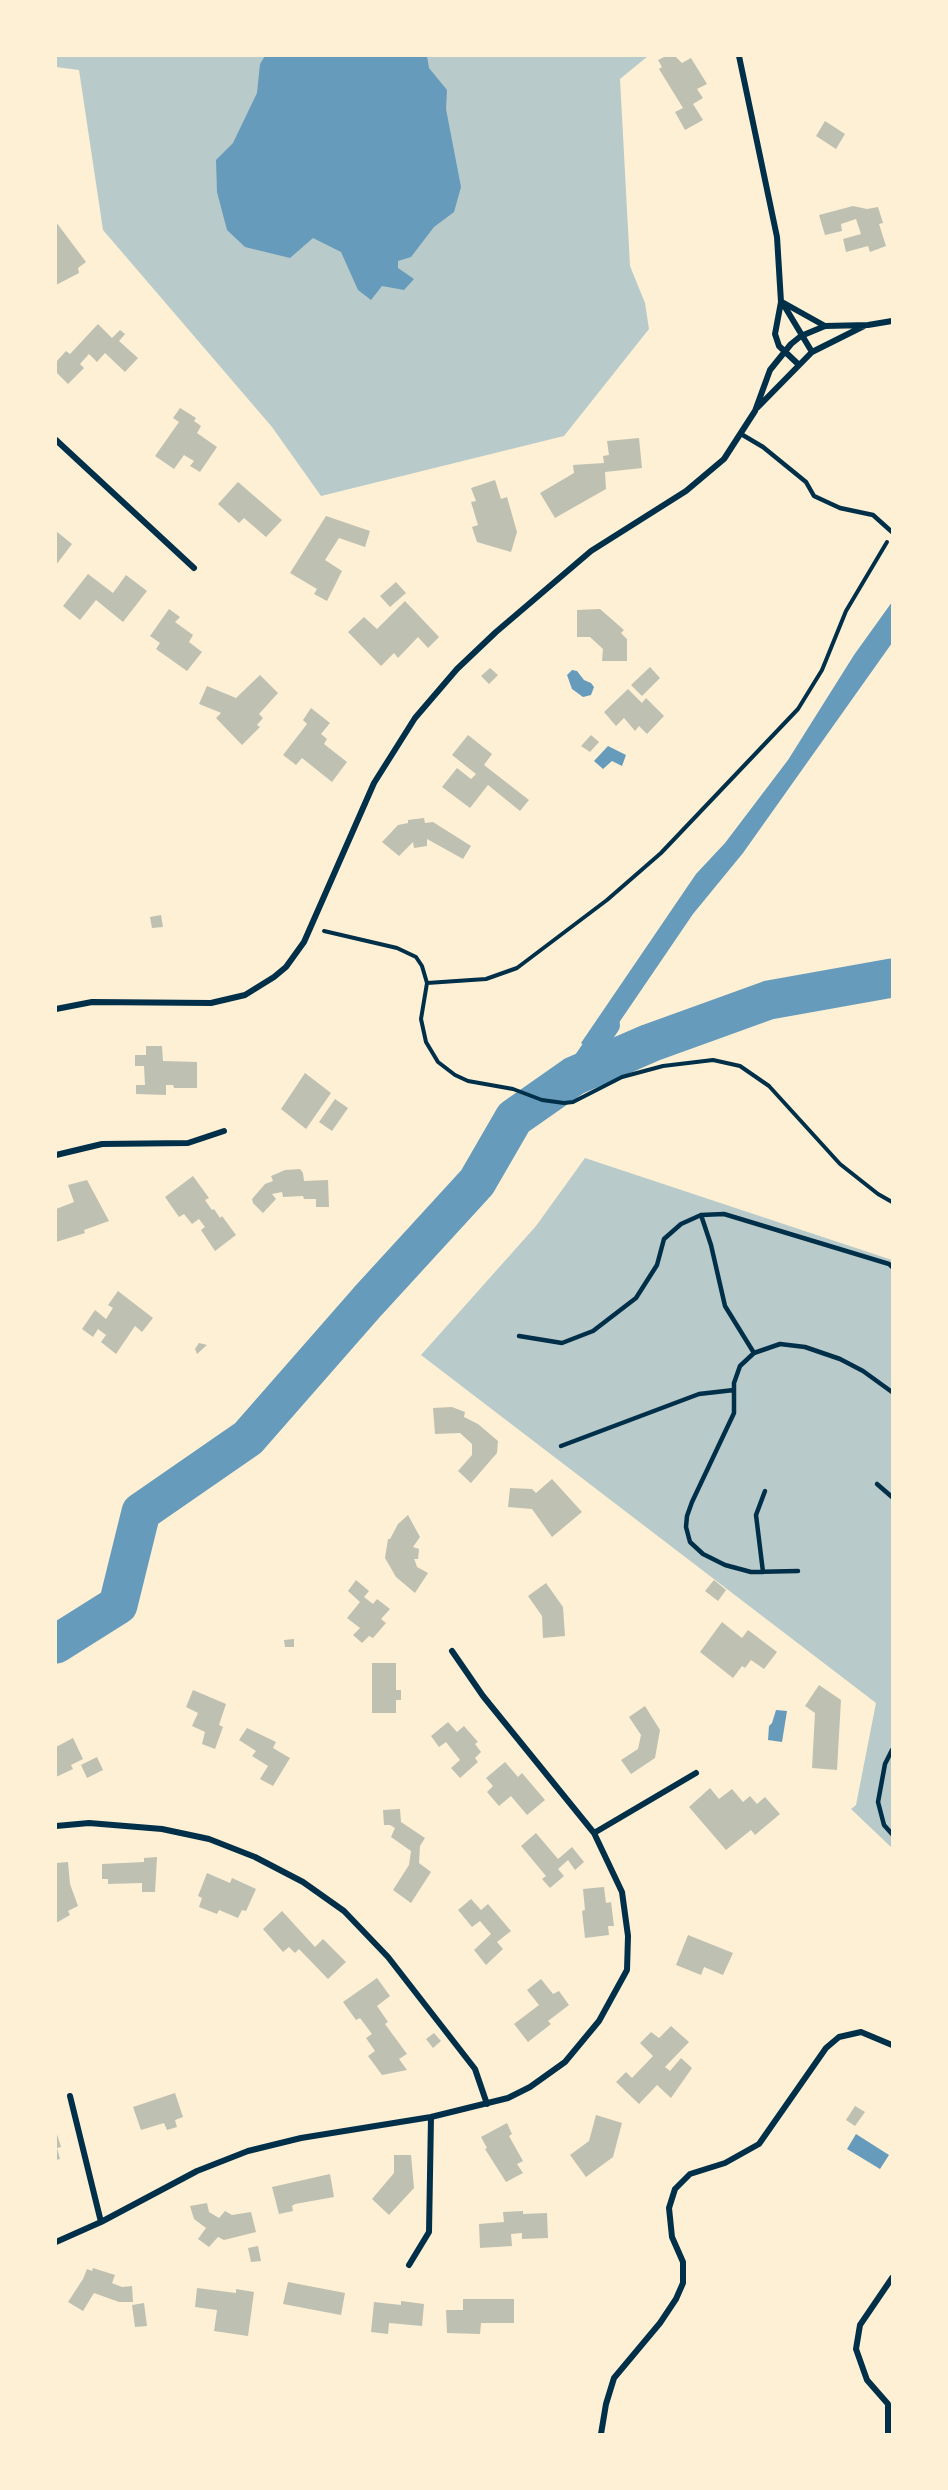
<!DOCTYPE html>
<html>
<head>
<meta charset="utf-8">
<style>
  body { margin:0 }
  #map { position:relative; width:948px; height:2490px; overflow:hidden; background:#fdf0d5; font-family:Quicksand,sans-serif }
  canvas { display:block }
  .frame { position:absolute; inset:0; border:57px solid #fdf0d5; pointer-events:none }
</style>
</head>
<body>
<div id="map">
<canvas width="948" height="2490"></canvas>
<div class="frame"></div>
</div>
<script>
const ctx = document.querySelector('canvas').getContext('2d');
ctx.lineJoin = 'round';
function fillPath(path, color) { ctx.fillStyle = color; ctx.fill(path, 'evenodd'); }
const toPath = rows => new Path2D(rows.map(r => 'M' + r).join(''));
function stroke(path, color, width, dash) { ctx.strokeStyle = color; ctx.lineWidth = width; ctx.lineCap = dash ? 'butt' : 'round'; ctx.setLineDash(dash || []); ctx.stroke(path); }
const green = toPath([
  [56,56,648,56,620,79,630,266,645,303,649,329,564,436,321,496,272,427,103,230,79,70,56,67],
  [585,1158,892,1260,892,1848,851,1809,856,1805,876,1703,421,1355,536,1226]
]);
const water = toPath([
  [265,56,427,56,429,68,447,90,446,109,461,187,454,212,434,227,411,257,398,261,398,268,414,279,404,290,382,286,371,300,358,290,341,252,313,238,290,258,245,247,227,230,217,192,216,160,233,143,257,93,260,64],
  [892,602,892,643,743,853,693,914,597,1055,581,1043,696,874,725,843,788,760,854,655],
  [572,670,577,671,584,680,591,683,594,687,591,695,583,697,572,689,567,675],
  [608,746,626,755,622,766,612,761,603,769,594,761],
  [880,963,892,963,892,993,864,999,858,966],
  [776,1710,787,1711,782,1742,768,1740,769,1726,772,1723],
  [856,2134,889,2155,880,2169,847,2149]
]);
const canal = toPath([
  [574,1076,609,1025]
]);
const river = toPath([
  [56,1644,118,1605,141,1512,248,1438,368,1301,477,1182,514,1118,574,1076,650,1043,769,1000,892,978]
]);
const building = toPath([
  [666,56,675,56,682,63,691,58,707,84,697,89,703,98,693,104,703,120,685,130,675,112,683,108,659,69,662,67,658,60],
  [825,121,845,134,836,149,816,136],
  [853,206,867,209,878,207,883,223,879,224,886,246,870,252,868,246,846,252,843,239,861,234,856,219,841,224,842,231,825,235,819,215],
  [56,222,86,262,78,268,79,273,56,285],
  [98,324,112,338,120,330,125,334,119,341,138,358,125,372,105,353,97,362,89,354,80,364,84,368,68,384,56,372,56,362,66,351,70,354],
  [180,408,196,418,194,421,201,426,197,433,217,447,200,472,190,466,194,461,184,455,174,469,155,456,179,422,173,418],
  [639,438,642,468,605,472,606,489,555,518,540,493,574,473,573,465,604,463,603,456,609,455,607,441],
  [495,480,501,499,507,497,517,532,511,552,477,542,472,527,478,525,471,502,476,501,471,488],
  [238,482,282,520,266,537,244,518,239,523,218,504],
  [326,516,370,531,365,547,339,538,325,560,342,571,327,601,314,594,317,589,290,573],
  [56,531,72,544,56,565],
  [88,574,113,593,126,575,147,591,123,622,96,600,80,620,63,606],
  [396,582,406,593,390,607,380,596],
  [405,601,439,637,428,648,418,637,398,658,394,653,381,666,348,632,364,617,377,629],
  [169,609,180,617,175,622,193,635,189,642,202,652,187,671,156,649,160,643,150,636],
  [600,609,624,630,621,633,627,639,627,661,602,661,603,649,590,637,577,637,577,610],
  [650,667,660,678,642,696,631,685],
  [490,668,498,675,489,684,481,676],
  [260,675,278,693,259,714,263,718,257,725,260,727,242,745,216,718,221,713,219,712,199,704,207,686,236,698],
  [628,689,642,703,646,698,664,716,647,734,639,726,635,731,624,718,616,726,604,712],
  [311,708,330,723,321,734,327,739,324,744,347,762,332,782,302,758,296,765,283,755,307,724,303,720],
  [468,735,492,754,484,765,529,800,520,811,488,785,470,808,442,787,457,768,471,779,476,774,452,755],
  [591,735,599,742,590,752,581,746],
  [424,818,425,823,433,822,471,846,463,859,427,839,427,846,414,848,413,842,399,856,382,842,398,825,408,823,408,820],
  [161,915,163,927,152,928,150,917],
  [146,1046,162,1046,163,1061,197,1062,197,1088,174,1088,173,1085,166,1085,166,1095,136,1094,136,1085,145,1085,144,1066,135,1066,135,1055,146,1055],
  [305,1073,331,1093,306,1129,281,1109],
  [335,1099,348,1108,332,1131,319,1122],
  [300,1169,303,1173,304,1181,328,1180,329,1207,316,1207,316,1199,304,1199,303,1196,283,1197,282,1192,272,1194,276,1199,263,1213,253,1203,252,1199,265,1184,273,1181,271,1176,285,1170],
  [193,1176,209,1198,205,1200,212,1210,214,1209,220,1218,222,1216,236,1235,215,1251,201,1230,205,1227,199,1219,192,1224,184,1214,179,1217,165,1197],
  [87,1180,109,1221,84,1230,85,1233,56,1242,56,1209,74,1202,68,1185],
  [118,1291,153,1318,142,1332,135,1326,116,1354,101,1342,106,1335,98,1329,93,1337,82,1329,95,1310,106,1319,113,1308,108,1305],
  [199,1343,207,1345,197,1354,195,1349],
  [452,1407,465,1412,464,1417,478,1424,498,1441,497,1453,471,1483,458,1471,472,1455,472,1444,460,1433,435,1434,433,1408],
  [552,1479,582,1512,552,1537,532,1509,508,1507,510,1488,532,1489,536,1493],
  [408,1515,420,1537,413,1547,419,1549,418,1559,414,1559,415,1561,417,1567,428,1573,415,1593,396,1577,385,1558,388,1539,390,1539,398,1524],
  [356,1580,369,1591,364,1597,373,1604,377,1599,390,1609,381,1619,386,1623,373,1638,369,1636,362,1643,353,1635,360,1628,347,1618,360,1602,348,1591],
  [714,1580,726,1590,718,1601,705,1591],
  [546,1583,563,1607,565,1636,543,1638,542,1616,528,1596],
  [722,1622,742,1638,748,1630,777,1652,764,1669,751,1660,745,1668,742,1666,733,1678,700,1652],
  [294,1639,294,1647,285,1647,284,1640],
  [372,1663,396,1663,396,1690,401,1690,401,1700,396,1700,396,1713,372,1713],
  [819,1685,841,1700,837,1770,812,1768,815,1713,805,1706],
  [193,1690,226,1704,219,1725,223,1727,215,1749,202,1744,205,1732,192,1726,198,1713,186,1707],
  [645,1706,660,1730,655,1758,631,1774,621,1760,638,1749,641,1735,629,1717],
  [448,1722,457,1732,464,1726,478,1742,475,1744,481,1752,475,1758,478,1762,460,1778,451,1768,460,1760,446,1742,439,1747,431,1736],
  [247,1728,276,1742,273,1748,290,1758,273,1786,260,1779,268,1766,252,1756,256,1751,239,1740],
  [73,1738,83,1759,71,1765,73,1769,56,1777,56,1747],
  [97,1757,103,1770,87,1778,81,1765],
  [505,1762,518,1777,522,1773,545,1800,527,1815,511,1796,499,1806,487,1792,493,1786,486,1778],
  [710,1788,719,1799,732,1789,743,1802,750,1796,757,1804,765,1797,780,1814,755,1835,751,1830,726,1850,689,1807],
  [400,1809,401,1822,425,1838,420,1846,419,1863,431,1872,411,1903,393,1890,409,1865,411,1851,391,1837,395,1828,390,1825,384,1825,383,1810],
  [536,1833,558,1859,572,1847,584,1862,575,1870,568,1860,558,1869,564,1876,550,1888,542,1879,546,1876,521,1846],
  [157,1857,155,1892,142,1892,142,1883,108,1884,108,1879,102,1879,102,1864,144,1862,144,1858],
  [68,1862,70,1884,78,1906,68,1911,70,1915,56,1923,56,1863],
  [207,1873,230,1883,232,1878,256,1889,246,1911,242,1910,238,1918,219,1910,217,1914,199,1907,202,1898,198,1896],
  [604,1887,606,1903,611,1902,614,1926,608,1926,609,1935,585,1938,582,1911,585,1910,583,1889],
  [471,1899,481,1910,488,1904,511,1931,497,1942,503,1949,486,1965,474,1950,491,1934,480,1921,472,1927,458,1910],
  [282,1911,315,1947,323,1939,346,1962,328,1979,299,1949,295,1953,289,1947,283,1952,263,1929],
  [688,1935,733,1953,723,1975,704,1967,701,1975,676,1965],
  [377,1978,390,1996,377,2006,388,2022,385,2024,407,2054,399,2059,407,2070,382,2075,368,2056,375,2051,366,2038,372,2034,360,2018,356,2020,343,2002],
  [541,1979,553,1994,559,1991,569,2005,548,2021,551,2024,528,2042,514,2024,539,2005,527,1990],
  [671,2026,689,2042,665,2067,670,2071,681,2058,692,2068,671,2098,657,2085,639,2104,616,2082,626,2072,632,2078,653,2056,640,2043,651,2032,659,2038],
  [434,2033,441,2041,433,2048,426,2039],
  [175,2093,183,2117,175,2120,177,2127,167,2130,164,2123,141,2130,133,2107],
  [855,2106,865,2112,855,2126,846,2120],
  [596,2115,622,2123,613,2157,586,2177,570,2155,589,2141],
  [507,2123,512,2134,509,2136,523,2161,517,2164,523,2173,506,2182,485,2149,487,2148,481,2137],
  [56,2131,61,2147,57,2148,60,2159,56,2160],
  [394,2155,411,2155,414,2188,389,2215,372,2199,394,2173],
  [330,2174,334,2197,295,2204,292,2206,293,2211,279,2214,272,2187],
  [207,2203,209,2212,219,2218,225,2211,232,2215,251,2212,256,2232,224,2240,218,2237,209,2247,198,2239,206,2228,194,2219,190,2206],
  [523,2211,523,2214,547,2213,548,2238,522,2239,522,2233,511,2234,512,2246,480,2248,479,2224,504,2222,503,2212],
  [258,2246,261,2261,251,2262,248,2248],
  [93,2268,115,2275,112,2283,122,2287,132,2286,133,2302,119,2302,94,2293,83,2311,68,2302,83,2279,87,2269,92,2271],
  [288,2282,345,2293,341,2315,283,2304],
  [197,2288,236,2293,236,2289,254,2292,248,2336,214,2331,217,2310,195,2307],
  [463,2299,514,2299,514,2323,481,2323,480,2334,447,2333,446,2310,463,2310],
  [401,2301,424,2304,422,2326,389,2323,388,2334,371,2332,374,2302,401,2305],
  [144,2303,147,2326,135,2327,132,2305]
]);
const path = toPath([
  [324,931,397,948,416,957,422,966,427,983,421,1019,426,1042,438,1062,455,1075,468,1081,513,1089,542,1100,564,1103,573,1102,622,1077,663,1066,713,1060,740,1066,769,1086,840,1164,878,1194,892,1202],
  [427,983,486,979,517,968,607,900,661,853,798,709,822,670,846,611,887,542]
]);
const service = toPath([
  [741,434,763,447,806,482,814,496,840,508,873,515,892,532],
  [701,1215,711,1245,725,1306,754,1353],
  [519,1336,562,1343,593,1331,636,1298,657,1265,664,1239,681,1224,701,1215,724,1214,889,1264,892,1267],
  [561,1446,699,1394,734,1390],
  [877,1484,892,1497],
  [798,1571,751,1572,725,1565,703,1554,690,1542,686,1527,687,1516,692,1502,734,1413,734,1383,740,1366,754,1353,780,1344,805,1347,840,1359,863,1371,892,1392],
  [763,1572,756,1515,765,1491],
  [892,1750,885,1764,878,1802,884,1825,892,1834]
]);
const minor = toPath([
  [739,56,777,237,781,302,775,334,779,346,798,364],
  [782,302,812,352],
  [782,302,825,326],
  [757,408,812,352,864,326],
  [56,440,194,568],
  [56,1009,92,1002,211,1003,245,995,274,977,286,967,304,942,374,783,415,718,457,669,496,632,591,551,686,491,724,459,755,411,770,370,791,344,801,336,825,326,868,325,892,321],
  [56,1155,102,1144,188,1143,224,1131],
  [56,1826,89,1823,162,1829,209,1839,255,1857,303,1882,344,1911,388,1957,475,2069,487,2104],
  [594,1833,696,1773],
  [70,2096,101,2222],
  [56,2242,101,2222,197,2171,248,2151,301,2138,431,2117,508,2098,530,2087,565,2062,599,2021,627,1970,628,1936,622,1892,594,1833,483,1696,452,1651],
  [409,2265,429,2232,431,2117],
  [601,2434,606,2404,614,2378,660,2323,676,2299,683,2283,683,2262,672,2237,669,2208,675,2189,690,2174,725,2163,759,2144,826,2048,839,2037,861,2032,892,2045],
  [888,2434,888,2404,867,2380,856,2349,860,2325,892,2278]
]);
fillPath(green, '#b9caca');
fillPath(water, '#669bbc');
stroke(canal, '#669bbc', 22);
stroke(river, '#669bbc', 39);
fillPath(building, '#bec0b2');
stroke(path, '#003049', 4);
stroke(service, '#003049', 4.5);
stroke(minor, '#003049', 6);
</script>
</body>
</html>
